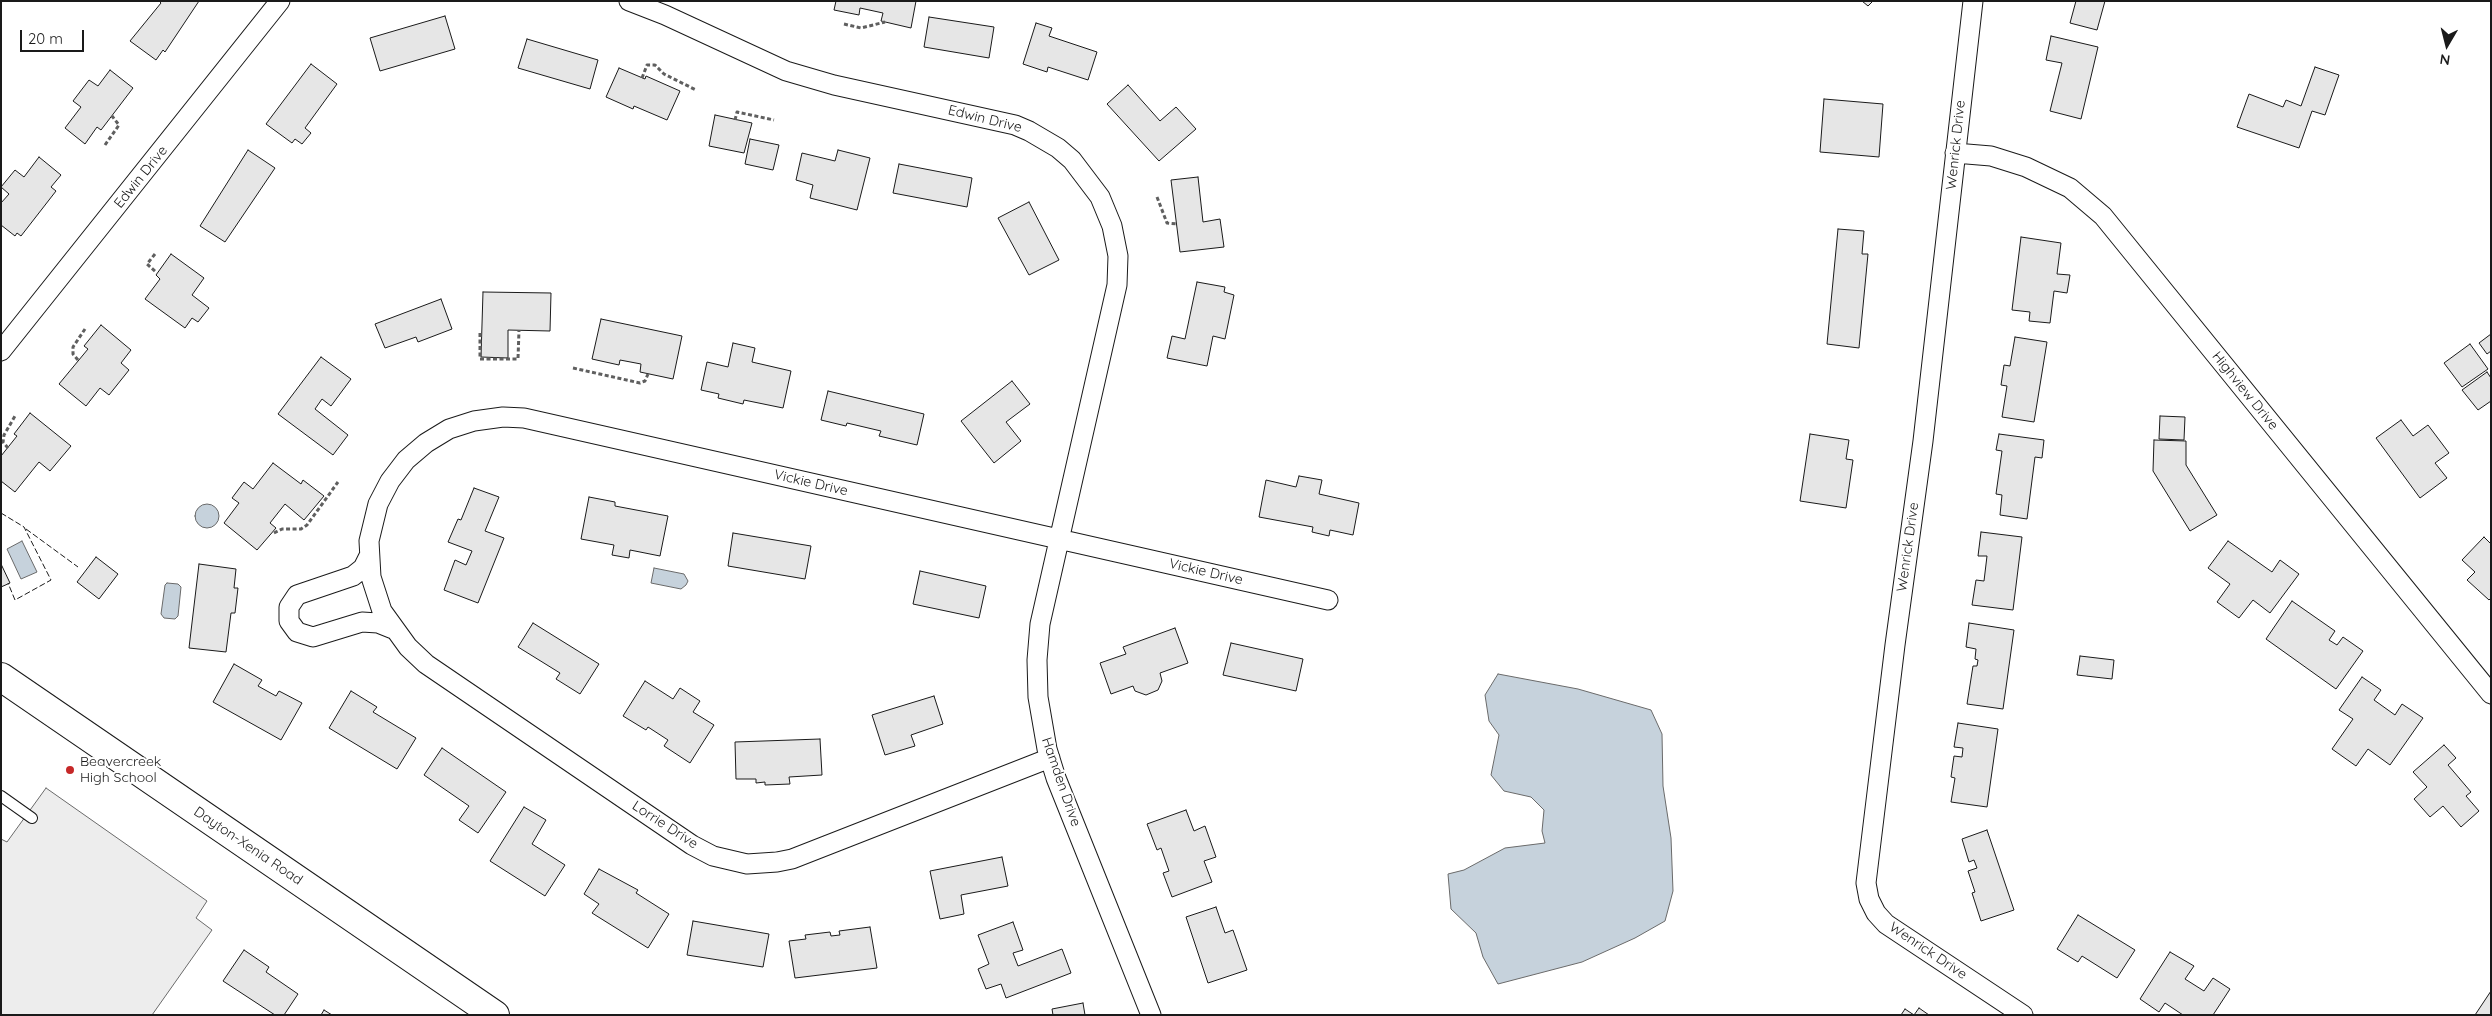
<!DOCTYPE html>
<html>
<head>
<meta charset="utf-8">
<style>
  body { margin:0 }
  #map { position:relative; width:2492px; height:1016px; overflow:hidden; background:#fff; font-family:Quicksand,sans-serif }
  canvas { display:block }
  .frame { position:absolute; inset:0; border:2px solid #1a1a1a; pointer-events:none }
  .north { position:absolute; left:2422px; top:20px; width:50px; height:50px; -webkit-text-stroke:4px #fff; paint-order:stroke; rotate:188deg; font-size:14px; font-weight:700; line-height:20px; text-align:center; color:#1a1a1a }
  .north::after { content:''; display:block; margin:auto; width:18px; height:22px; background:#1a1a1a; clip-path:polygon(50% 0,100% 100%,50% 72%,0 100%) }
  .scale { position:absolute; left:20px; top:30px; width:64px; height:22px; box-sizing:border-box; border:2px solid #1a1a1a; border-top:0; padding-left:6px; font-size:15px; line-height:18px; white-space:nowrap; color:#1a1a1a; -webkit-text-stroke:4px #fff; paint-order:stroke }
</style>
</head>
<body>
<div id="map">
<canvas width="2492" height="1016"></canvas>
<div class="frame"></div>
<div class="north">N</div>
<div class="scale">20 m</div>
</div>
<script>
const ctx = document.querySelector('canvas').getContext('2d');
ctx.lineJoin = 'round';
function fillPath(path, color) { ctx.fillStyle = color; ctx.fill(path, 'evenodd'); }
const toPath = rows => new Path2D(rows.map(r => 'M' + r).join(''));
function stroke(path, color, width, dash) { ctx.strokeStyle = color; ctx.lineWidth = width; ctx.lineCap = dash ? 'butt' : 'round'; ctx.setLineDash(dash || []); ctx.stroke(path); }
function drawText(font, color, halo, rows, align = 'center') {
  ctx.font = font + ' Quicksand,sans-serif'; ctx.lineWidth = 4; ctx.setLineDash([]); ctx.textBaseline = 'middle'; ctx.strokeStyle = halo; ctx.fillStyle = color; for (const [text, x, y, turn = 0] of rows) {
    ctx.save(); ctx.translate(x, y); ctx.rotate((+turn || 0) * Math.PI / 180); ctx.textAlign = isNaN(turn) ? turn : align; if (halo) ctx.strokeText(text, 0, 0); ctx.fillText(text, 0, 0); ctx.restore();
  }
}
const parking = toPath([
  [46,788,207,901,196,918,212,930,152,1015,1,1015,1,839,7,842,46,788]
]);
const water = toPath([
  '195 516a12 12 0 1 1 24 0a12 12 0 1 1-24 0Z',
  [22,541,37,572,21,579,7,549,22,541],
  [654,568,684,574,688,581,686,585,681,589,651,583,654,568],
  [167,583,178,584,181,587,178,616,175,619,164,618,161,614,165,585,167,583],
  [1498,674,1578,689,1651,710,1662,734,1663,786,1671,838,1673,891,1665,921,1635,938,1582,962,1498,984,1483,957,1476,933,1451,909,1448,874,1464,870,1505,848,1545,843,1542,831,1544,810,1531,797,1504,791,1491,775,1499,735,1489,721,1485,695,1498,674]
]);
const building = toPath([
  [159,1,199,1,165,52,163,50,156,60,130,41,161,3,159,1],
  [836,1,916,1,911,28,881,21,883,13,860,8,859,15,834,10,836,1],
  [1862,1,1873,1,1868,6,1862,1],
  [2076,1,2105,1,2097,30,2070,23,2076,1],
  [445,16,455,49,380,71,370,38,445,16],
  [929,17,994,27,989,58,924,47,929,17],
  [1036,23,1052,28,1049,36,1097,52,1088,80,1048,67,1047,72,1023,64,1036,23],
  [2051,36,2098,47,2081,119,2050,111,2062,63,2046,60,2051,36],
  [527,39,598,60,590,89,518,68,527,39],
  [311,64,337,84,305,128,311,133,302,144,295,139,292,143,266,124,311,64],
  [2315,67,2339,75,2325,115,2312,111,2299,148,2237,127,2249,94,2283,107,2286,100,2301,106,2315,67],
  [619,68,645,79,646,76,680,91,667,120,634,106,633,109,606,97,619,68],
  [110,70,133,88,101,130,97,127,85,144,65,128,81,107,73,101,89,80,98,86,110,70],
  [1128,85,1160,121,1176,107,1196,129,1159,161,1107,104,1128,85],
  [1824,99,1883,104,1879,157,1820,152,1824,99],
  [715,115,752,123,744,153,709,146,715,115],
  [750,139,779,145,773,170,745,164,750,139],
  [248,150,275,168,225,242,200,226,248,150],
  [838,150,870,158,857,210,810,198,813,185,796,180,802,153,835,161,838,150],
  [39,157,61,175,51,187,56,191,21,236,17,233,15,236,1,225,1,203,9,194,1,187,15,170,24,177,39,157],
  [899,164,972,178,967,207,893,193,899,164],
  [1198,177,1203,222,1220,219,1224,247,1180,252,1171,180,1198,177],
  [1029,202,1059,260,1029,275,998,218,1029,202],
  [1838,229,1864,231,1862,254,1868,254,1859,348,1827,344,1838,229],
  [2021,237,2061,243,2057,274,2070,275,2067,293,2054,291,2050,323,2029,321,2030,312,2012,310,2021,237],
  [171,254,204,278,192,295,209,308,198,322,192,318,185,328,145,299,160,279,156,275,171,254],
  [1197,282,1225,287,1224,292,1234,295,1225,339,1213,336,1207,366,1167,358,1172,336,1185,339,1197,282],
  [483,292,551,293,550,331,508,330,508,358,481,357,483,292],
  [441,299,452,329,418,342,416,337,385,348,375,324,441,299],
  [601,319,682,336,673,379,640,372,641,364,620,360,619,365,592,359,601,319],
  [101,325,131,350,121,363,129,370,109,395,100,388,86,406,59,384,88,349,84,346,101,325],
  [2491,334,2491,351,2487,354,2479,343,2491,334],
  [2015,337,2047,342,2034,422,2002,417,2007,386,2001,385,2004,365,2010,366,2015,337],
  [733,343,755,348,752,362,791,371,783,408,744,400,743,404,718,398,719,394,701,390,707,362,728,367,733,343],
  [2470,344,2488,369,2462,387,2444,363,2470,344],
  [321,357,351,379,331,406,322,399,315,409,348,435,333,455,278,414,321,357],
  [2487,372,2491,378,2491,401,2478,410,2462,390,2487,372],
  [1012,381,1030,404,1006,422,1021,441,994,463,961,421,1012,381],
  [828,391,924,414,917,445,879,436,881,431,847,423,846,426,821,420,828,391],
  [30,413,71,446,50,471,39,462,15,492,1,481,1,456,17,436,14,434,30,413],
  [2160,416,2185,417,2184,440,2159,439,2160,416],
  [2401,420,2413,436,2428,425,2449,453,2435,463,2447,478,2420,498,2376,438,2401,420],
  [1810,434,1849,440,1846,459,1853,460,1846,508,1800,501,1810,434],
  [1999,434,2044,440,2042,458,2035,457,2027,519,2000,515,2002,495,1996,494,2002,451,1996,450,1999,434],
  [2154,440,2186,441,2186,465,2217,515,2190,531,2153,471,2154,440],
  [273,463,301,484,303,480,324,496,304,520,285,504,270,523,276,528,257,550,224,523,239,503,232,498,244,482,253,489,273,463],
  [1299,476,1322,480,1319,494,1359,503,1353,535,1330,530,1329,536,1312,532,1313,527,1259,517,1266,480,1296,487,1299,476],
  [474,488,499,497,485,531,504,538,478,603,444,590,455,560,466,565,472,551,448,542,458,519,461,520,474,488],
  [589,497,615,502,615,506,668,516,660,556,630,550,629,558,612,555,614,545,581,539,589,497],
  [1981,532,2022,537,2013,610,1972,605,1976,580,1984,581,1987,556,1978,556,1981,532],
  [733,533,811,546,805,579,728,566,733,533],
  [2484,537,2491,544,2491,598,2489,600,2467,580,2475,572,2462,560,2484,537],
  [2228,541,2272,572,2280,560,2299,574,2270,613,2253,600,2239,618,2217,602,2230,584,2208,568,2228,541],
  [96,557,118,574,99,599,77,582,96,557],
  [1,564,10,583,1,587,1,564],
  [199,564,236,569,234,588,238,588,235,613,231,613,226,652,189,648,199,564],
  [920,571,986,586,979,618,913,604,920,571],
  [2292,601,2335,631,2329,640,2337,645,2343,637,2363,651,2336,689,2266,639,2292,601],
  [533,623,599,664,580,694,556,679,560,673,518,647,533,623],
  [1969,623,2014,630,2003,709,1967,704,1973,666,1977,666,1978,660,1975,659,1976,649,1966,647,1969,623],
  [1175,628,1188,663,1160,673,1162,681,1158,690,1146,695,1135,691,1133,686,1111,694,1100,663,1126,654,1123,647,1175,628],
  [1231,643,1303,659,1296,691,1223,675,1231,643],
  [2080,656,2114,660,2112,679,2077,675,2080,656],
  [234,664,262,680,258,686,276,696,279,691,302,703,281,740,213,702,234,664],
  [2362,677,2381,690,2374,700,2395,715,2402,704,2423,718,2390,765,2368,749,2356,766,2332,749,2353,719,2339,710,2362,677],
  [645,681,673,699,680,688,700,701,693,712,714,725,690,763,664,746,668,740,648,727,646,730,623,716,645,681],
  [351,691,377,707,373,712,416,738,397,769,329,728,351,691],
  [934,696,943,724,911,735,915,746,885,755,872,715,934,696],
  [1958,723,1998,729,1987,807,1951,802,1955,778,1951,777,1954,756,1962,757,1963,748,1954,747,1958,723],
  [820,739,822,775,789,777,790,784,765,785,765,782,756,783,756,779,736,779,735,742,820,739],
  [2444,745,2456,758,2448,765,2471,792,2466,796,2479,811,2461,827,2443,806,2430,817,2414,799,2427,787,2413,772,2444,745],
  [442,748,506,792,478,833,459,820,469,806,424,775,442,748],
  [524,807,546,820,532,844,565,865,545,896,490,861,524,807],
  [1186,810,1194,831,1205,826,1216,857,1204,861,1212,882,1172,897,1163,873,1169,871,1161,848,1157,850,1147,824,1186,810],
  [1987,830,2014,910,1981,921,1972,893,1975,892,1968,871,1977,868,1974,860,1969,862,1962,839,1987,830],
  [1002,857,1008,886,961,895,964,914,940,919,930,871,1002,857],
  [599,869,638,890,636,893,669,914,648,948,592,913,599,904,584,894,599,869],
  [1216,907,1225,933,1233,930,1247,970,1208,983,1186,917,1216,907],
  [2078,915,2135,950,2117,978,2082,956,2078,962,2057,949,2078,915],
  [693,921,769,934,763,967,687,955,693,921],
  [1013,922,1023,950,1013,953,1018,966,1062,949,1071,973,1006,998,1001,984,986,989,978,969,989,964,978,935,1013,922],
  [870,927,877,968,795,978,789,941,806,939,805,935,830,932,831,936,840,935,839,931,870,927],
  [244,950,269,967,266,972,298,994,284,1015,275,1015,223,981,244,950],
  [2170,952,2194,966,2185,979,2204,991,2213,978,2230,989,2213,1015,2183,1015,2165,1003,2159,1012,2140,999,2170,952],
  [2491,991,2491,1015,2475,1015,2491,991],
  [1083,1003,1085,1015,1053,1015,1052,1009,1083,1003],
  [1919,1008,1929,1015,1914,1015,1919,1008],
  [1905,1009,1914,1015,1901,1015,1905,1009],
  [324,1010,332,1015,321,1015,324,1010]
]);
const path = toPath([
  [844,24,861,28,885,22],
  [642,78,647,65,655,65,664,74,696,90],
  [735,120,737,112,774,120],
  [105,145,119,125,112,116],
  [1157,197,1167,223,1177,224],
  [155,254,147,264,157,273],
  [480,333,480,359,518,359,519,330],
  [78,360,73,354,73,347,85,329],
  [573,368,640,383,645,381,648,374],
  [8,448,3,442,4,435,15,416],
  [274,533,282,529,301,529,307,525,338,482]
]);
const service = toPath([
  [1,796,32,818]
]);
const minor = toPath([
  [629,1,665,15,786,71,834,85,1015,125,1029,131,1058,148,1072,160,1100,197,1112,226,1118,256,1117,285,1040,624,1037,660,1038,697,1047,749,1056,778,1151,1015],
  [1973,1,1923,441,1895,645,1866,883,1869,899,1876,913,1886,924,2023,1015],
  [1955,153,1991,156,2026,167,2070,188,2103,216,2491,694],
  [1,351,280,1],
  [369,556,363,568,353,576,297,595,289,607,289,621,297,632,313,637,362,622,378,623,393,629],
  [1050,758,792,859,777,862,747,864,713,856,692,845,426,664,408,647,382,611,371,577,369,541,378,504,390,481,406,460,426,443,449,429,474,421,503,417,524,418,1328,600]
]);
const secondary = toPath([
  [1,677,495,1015]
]);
const fence = toPath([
  [1,513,24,527,51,580,15,600,8,583],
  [26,529,78,567]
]);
const markers = [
  [70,770,5,"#c62828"]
];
const streetNames = [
  ["Edwin Drive",985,119,14],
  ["Wenrick Drive",1956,145,-84],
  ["Edwin Drive",141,177,-51],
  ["Highview Drive",2245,391,51],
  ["Vickie Drive",811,483,13],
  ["Wenrick Drive",1908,547,-82],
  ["Vickie Drive",1206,572,13],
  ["Hamden Drive",1061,782,71],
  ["Lorrie Drive",665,825,33],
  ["Dayton-Xenia Road",248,846,34],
  ["Wenrick Drive",1928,951,34]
];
const poiNames = [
  ["Beavercreek",80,762],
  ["High School",80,778]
];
fillPath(parking, '#ededed');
stroke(parking, '#6a6a6a', 1);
fillPath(water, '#c6d2dc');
stroke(water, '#6a6a6a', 1);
fillPath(building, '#e6e6e6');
stroke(building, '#1a1a1a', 1);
stroke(service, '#1a1a1a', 12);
stroke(minor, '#1a1a1a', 21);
stroke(secondary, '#1a1a1a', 30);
stroke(path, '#5f5f5f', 3, [4, 2.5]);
stroke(service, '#fff', 10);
stroke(minor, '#fff', 19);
stroke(secondary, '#fff', 28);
stroke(fence, '#1a1a1a', 1, [6, 2.5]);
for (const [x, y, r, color] of markers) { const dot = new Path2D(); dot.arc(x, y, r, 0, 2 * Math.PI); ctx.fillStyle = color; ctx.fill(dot); stroke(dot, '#fff', 2); }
drawText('14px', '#1a1a1a', '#fff', streetNames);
drawText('14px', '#1a1a1a', '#fff', poiNames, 'left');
</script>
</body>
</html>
